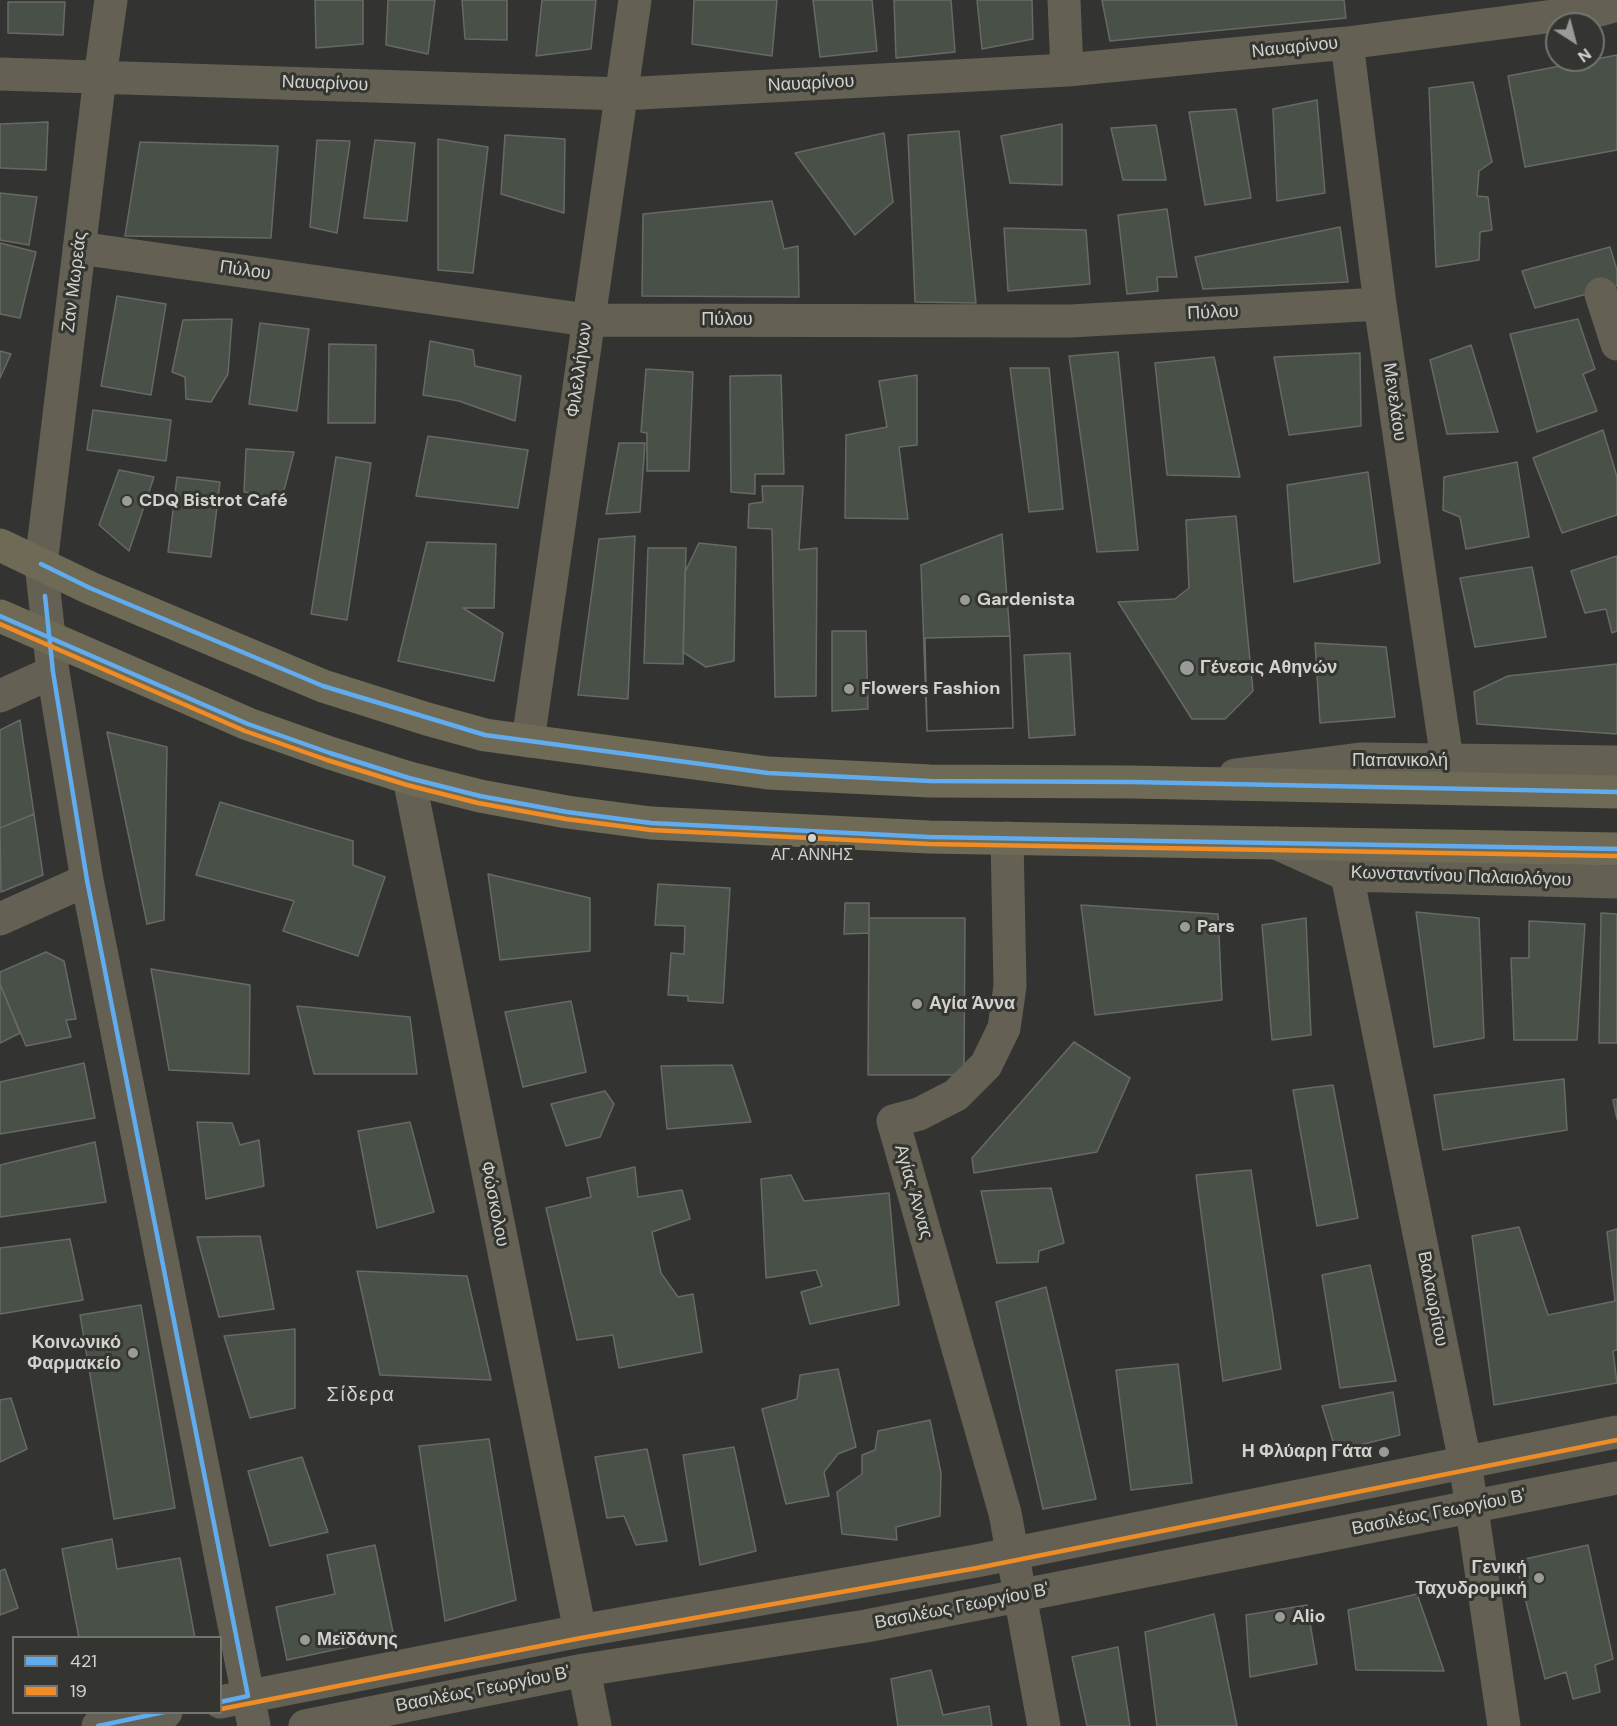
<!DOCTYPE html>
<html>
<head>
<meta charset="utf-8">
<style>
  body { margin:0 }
  #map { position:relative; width:1617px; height:1726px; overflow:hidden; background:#333431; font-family:"DM Sans",sans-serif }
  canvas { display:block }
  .legend { position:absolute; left:12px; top:1636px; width:210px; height:78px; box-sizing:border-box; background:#343530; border:2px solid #737470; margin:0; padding:8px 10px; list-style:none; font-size:18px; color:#d2d3cf }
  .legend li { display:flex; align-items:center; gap:12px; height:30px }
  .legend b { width:30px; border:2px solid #737470 }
  .north { position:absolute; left:1545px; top:12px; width:60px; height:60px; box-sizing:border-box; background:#343530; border:2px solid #737470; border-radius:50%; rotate:144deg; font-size:16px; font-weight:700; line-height:24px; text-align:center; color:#d2d3cf }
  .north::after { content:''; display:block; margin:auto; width:21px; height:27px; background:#9a9b98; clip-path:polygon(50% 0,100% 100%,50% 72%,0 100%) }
</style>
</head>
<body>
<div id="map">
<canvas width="1617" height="1726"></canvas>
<ul class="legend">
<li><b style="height:8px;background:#60acee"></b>421</li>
<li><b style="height:8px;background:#f08c26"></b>19</li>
</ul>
<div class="north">N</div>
</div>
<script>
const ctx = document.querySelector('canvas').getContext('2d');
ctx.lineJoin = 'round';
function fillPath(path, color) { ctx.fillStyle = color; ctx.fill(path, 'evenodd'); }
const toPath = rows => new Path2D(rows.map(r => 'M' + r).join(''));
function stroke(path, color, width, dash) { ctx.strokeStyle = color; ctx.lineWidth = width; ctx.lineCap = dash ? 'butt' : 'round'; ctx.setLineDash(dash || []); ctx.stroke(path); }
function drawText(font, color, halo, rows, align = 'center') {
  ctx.font = font + ' "DM Sans",sans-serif'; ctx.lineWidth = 6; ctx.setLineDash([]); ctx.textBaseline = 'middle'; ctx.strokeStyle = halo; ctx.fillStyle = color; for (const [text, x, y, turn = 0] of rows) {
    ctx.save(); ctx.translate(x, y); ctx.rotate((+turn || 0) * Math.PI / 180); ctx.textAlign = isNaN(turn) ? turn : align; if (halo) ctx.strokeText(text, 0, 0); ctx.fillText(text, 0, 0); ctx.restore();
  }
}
const building = toPath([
  [315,0,363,0,363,44,316,48,315,0],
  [388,0,435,0,428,54,386,45,388,0],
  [462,0,507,0,507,40,465,39,462,0],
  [542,0,596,0,591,49,536,56,542,0],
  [694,0,777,0,772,56,692,44,694,0],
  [813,0,872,0,877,51,820,57,813,0],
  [894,0,951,0,955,52,896,58,894,0],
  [977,0,1032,0,1033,39,982,49,977,0],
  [1102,0,1344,0,1346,18,1110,41,1102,0],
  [8,2,65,2,63,35,8,33,8,2],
  [1617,55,1617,150,1525,167,1508,76,1617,55],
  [1473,82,1492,162,1479,171,1477,196,1488,197,1492,230,1480,232,1479,260,1436,267,1429,88,1473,82],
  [1317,100,1325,193,1277,201,1273,109,1317,100],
  [1236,109,1251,198,1205,205,1189,112,1236,109],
  [48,122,46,170,0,168,0,124,48,122],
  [1062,124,1062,185,1010,183,1001,136,1062,124],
  [1156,125,1166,180,1123,180,1111,128,1156,125],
  [959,131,976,303,915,302,908,135,959,131],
  [884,133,893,202,855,235,795,153,884,133],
  [505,135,565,139,564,213,501,194,505,135],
  [438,139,488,147,473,273,438,270,438,139],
  [317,140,350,141,337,233,310,227,317,140],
  [375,140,415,143,407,221,364,218,375,140],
  [140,142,278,146,271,238,125,236,140,142],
  [0,193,37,197,29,245,0,240,0,193],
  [772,201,784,249,798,246,799,297,642,296,643,214,772,201],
  [1167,209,1177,277,1157,277,1158,291,1127,294,1118,215,1167,209],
  [1340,227,1348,282,1203,289,1195,257,1340,227],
  [1004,228,1086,230,1090,284,1008,291,1004,228],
  [0,243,36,252,20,318,0,314,0,243],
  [1610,247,1617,270,1617,286,1535,308,1522,271,1610,247],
  [117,296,166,304,151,395,101,386,117,296],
  [232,319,228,374,211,402,186,399,185,377,172,372,183,320,232,319],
  [1578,319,1595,369,1583,374,1597,411,1537,432,1510,334,1578,319],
  [260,323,309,329,297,411,249,404,260,323],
  [430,341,473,350,475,366,521,376,515,421,459,401,423,395,430,341],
  [329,344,376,345,375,423,328,423,329,344],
  [1471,345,1498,432,1447,434,1430,360,1471,345],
  [0,351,11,354,0,378,0,351],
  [1118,352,1138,550,1097,552,1069,356,1118,352],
  [1360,353,1361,426,1289,435,1274,357,1360,353],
  [1214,357,1240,477,1167,475,1155,363,1214,357],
  [1010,368,1049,368,1063,509,1029,512,1010,368],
  [646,369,693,372,689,471,647,471,647,433,641,432,646,369],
  [781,375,784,474,755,474,755,494,731,492,730,376,781,375],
  [917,375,917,445,899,447,908,519,845,518,846,435,887,427,879,381,917,375],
  [93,410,171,420,166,461,87,450,93,410],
  [1603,430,1617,477,1617,515,1562,533,1533,458,1603,430],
  [428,436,528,450,518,508,416,496,428,436],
  [619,443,645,443,640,512,606,514,619,443],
  [246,449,294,452,282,498,244,492,246,449],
  [336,457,371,463,347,620,311,614,336,457],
  [1517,462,1529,537,1466,549,1460,517,1443,510,1444,477,1517,462],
  [119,470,154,477,129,551,99,525,119,470],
  [1368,472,1380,563,1294,582,1287,485,1368,472],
  [177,477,220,482,211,557,168,552,177,477],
  [762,486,803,486,799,550,817,548,816,696,775,697,772,529,748,528,749,504,763,502,762,486],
  [1236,516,1253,691,1225,719,1192,719,1118,602,1175,599,1189,588,1186,520,1236,516],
  [1002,534,1010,636,1013,728,927,731,921,565,1002,534],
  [635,536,628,699,578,695,599,539,635,536],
  [427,542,496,544,494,608,463,608,503,633,494,681,398,661,427,542],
  [699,543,736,547,734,661,706,667,683,652,685,572,699,543],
  [648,548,686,548,683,664,644,663,648,548],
  [1617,556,1617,631,1612,633,1606,609,1585,613,1571,571,1617,556],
  [1532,567,1546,637,1475,647,1460,578,1532,567],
  [832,631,866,631,868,709,832,711,832,631],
  [1010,636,1013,728,927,731,925,638,1010,636],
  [1315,643,1386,647,1395,717,1320,723,1315,643],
  [1070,653,1075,735,1029,738,1024,655,1070,653],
  [1617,664,1617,734,1477,724,1474,692,1508,676,1617,664],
  [20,720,34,814,0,828,0,730,20,720],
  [107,732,167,747,164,920,147,924,107,732],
  [220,802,353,841,353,865,385,877,358,956,283,931,294,901,196,875,220,802],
  [34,814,43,875,1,892,0,828,34,814],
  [488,874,590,898,590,951,500,960,488,874],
  [658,884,730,888,723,1003,688,1001,688,996,668,995,671,953,684,954,685,926,655,925,658,884],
  [845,903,869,903,869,933,844,934,845,903],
  [1081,905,1218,914,1222,1000,1095,1015,1081,905],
  [1416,912,1479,918,1484,1038,1434,1047,1416,912],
  [1601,913,1617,914,1617,1043,1599,1043,1601,913],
  [869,918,965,918,964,1075,868,1075,869,918],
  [1306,918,1311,1035,1272,1040,1262,925,1306,918],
  [1529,921,1585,924,1577,1040,1514,1040,1511,958,1529,958,1529,921],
  [46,952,64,961,76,1019,66,1020,71,1037,26,1046,0,984,0,972,46,952],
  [151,969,250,985,249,1074,169,1070,151,969],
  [0,984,20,1033,0,1043,0,984],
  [571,1001,586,1072,523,1087,505,1012,571,1001],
  [297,1006,410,1017,417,1074,314,1074,297,1006],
  [1074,1042,1130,1078,1097,1152,974,1173,972,1158,1074,1042],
  [84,1063,95,1118,0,1134,0,1082,84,1063],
  [732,1065,751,1122,667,1129,661,1066,732,1065],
  [1564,1079,1567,1130,1443,1150,1434,1095,1564,1079],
  [1333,1085,1358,1218,1317,1226,1293,1090,1333,1085],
  [605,1091,614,1104,600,1137,566,1146,551,1104,605,1091],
  [1617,1099,1617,1119,1613,1100,1617,1099],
  [197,1122,232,1123,240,1145,259,1140,264,1186,206,1199,197,1122],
  [410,1122,434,1212,377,1228,358,1131,410,1122],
  [95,1142,106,1202,0,1217,0,1165,95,1142],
  [635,1167,638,1197,682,1190,690,1219,652,1232,661,1273,678,1297,693,1294,702,1352,619,1368,613,1335,577,1340,546,1208,591,1197,587,1178,635,1167],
  [1251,1170,1281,1369,1223,1381,1196,1175,1251,1170],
  [791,1175,804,1201,889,1193,899,1305,810,1324,801,1292,822,1286,816,1270,766,1278,761,1179,791,1175],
  [1051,1188,1064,1243,1039,1251,1038,1262,997,1263,981,1191,1051,1188],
  [1519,1227,1548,1315,1615,1301,1607,1232,1617,1229,1617,1350,1613,1351,1617,1383,1494,1405,1472,1236,1519,1227],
  [260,1236,274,1309,219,1317,197,1237,260,1236],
  [70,1239,83,1300,0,1314,0,1248,70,1239],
  [1370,1265,1396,1381,1340,1388,1322,1275,1370,1265],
  [357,1271,467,1276,491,1380,380,1375,357,1271],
  [1046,1287,1096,1499,1043,1509,996,1302,1046,1287],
  [141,1305,175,1508,114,1519,80,1315,141,1305],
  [295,1329,295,1408,250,1418,224,1336,295,1329],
  [1178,1364,1192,1483,1131,1490,1116,1370,1178,1364],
  [838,1369,856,1447,838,1454,824,1472,829,1496,786,1504,762,1409,797,1399,800,1375,838,1369],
  [1393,1392,1400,1435,1336,1451,1322,1406,1393,1392],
  [11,1398,27,1449,0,1462,0,1400,11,1398],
  [930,1420,941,1473,940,1516,896,1527,897,1540,842,1534,837,1492,862,1474,862,1455,875,1450,878,1431,930,1420],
  [489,1439,516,1600,445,1621,419,1446,489,1439],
  [734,1447,756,1551,700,1565,683,1455,734,1447],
  [647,1449,667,1541,636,1545,624,1516,607,1518,595,1457,647,1449],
  [302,1457,328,1532,270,1546,248,1471,302,1457],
  [112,1539,117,1569,180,1558,195,1638,79,1638,62,1549,112,1539],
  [375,1545,394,1637,287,1660,276,1607,335,1594,327,1555,375,1545],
  [1588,1545,1613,1659,1595,1665,1600,1692,1573,1699,1566,1672,1545,1679,1516,1561,1588,1545],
  [5,1569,18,1608,0,1615,0,1571,5,1569],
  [1417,1594,1444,1671,1356,1670,1348,1610,1417,1594],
  [1307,1605,1317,1664,1250,1677,1246,1615,1307,1605],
  [1214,1614,1237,1726,1157,1726,1145,1632,1214,1614],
  [1118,1647,1130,1726,1087,1726,1072,1657,1118,1647],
  [931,1670,943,1715,989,1706,992,1726,898,1726,891,1679,931,1670]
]);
const minor = toPath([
  [111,0,100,77,41,564,53,672,87,880,254,1726],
  [1064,0,1067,70],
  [1347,43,1380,304,1447,760],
  [0,74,622,94,1067,70,1347,43,1600,10,1617,5],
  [79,248,587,320,1070,321,1380,304],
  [1601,294,1617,344],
  [0,696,53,672],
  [528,741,635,0],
  [1235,775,1360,759,1617,762],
  [409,778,580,1631],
  [1007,838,1010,986,1004,1028,986,1065,956,1095,919,1114,893,1121,1005,1513,1044,1726],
  [1276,843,1347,875,1617,882],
  [1347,875,1465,1462,1504,1726],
  [0,919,87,880],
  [584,1670,595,1726],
  [220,1702,580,1631,976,1561,1617,1432],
  [98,1726,166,1712],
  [305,1726,584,1670,866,1626,1617,1478]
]);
const major = toPath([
  [0,545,90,588,323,686,427,719,485,735,768,773,930,781,1132,782,1617,792],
  [0,616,248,724,330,753,409,778,480,796,567,812,651,823,929,837,1617,849]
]);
const bus1 = toPath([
  [41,564,90,588,323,686,485,735,768,773,930,781,1132,782,1617,792],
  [45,596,53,672,87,880,248,1696,220,1702],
  [0,616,248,724,330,753,409,778,480,796,567,812,651,823,929,837,1617,849],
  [98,1726,164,1712]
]);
const bus2 = toPath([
  [0,624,245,731,327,760,407,785,478,803,566,819,651,830,929,844,1617,856],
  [221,1709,581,1638,977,1568,1617,1440]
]);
const markers = [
  [127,501,6,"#9a9b98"],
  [965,600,6,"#9a9b98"],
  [1187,668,8,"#9a9b98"],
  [849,689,6,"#9a9b98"],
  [812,838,5,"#d2d3cf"],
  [1185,927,6,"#9a9b98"],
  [917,1004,6,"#9a9b98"],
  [133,1353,6,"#9a9b98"],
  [1384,1452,6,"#9a9b98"],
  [1539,1578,6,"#9a9b98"],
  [1280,1617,6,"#9a9b98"],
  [305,1640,6,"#9a9b98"]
];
const busNames = [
  ["ΑΓ. ΑΝΝΗΣ",812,856]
];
const streetNames = [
  ["Ναυαρίνου",1295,48,-6],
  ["Ναυαρίνου",325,84,2],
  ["Ναυαρίνου",811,84,-3],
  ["Πύλου",245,271,8],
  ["Ζαν Μωρεάς",75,282,-83],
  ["Πύλου",1213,313,-3],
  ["Πύλου",727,320],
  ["Φιλελλήνων",580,370,-82],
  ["Μενελάου",1394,402,82],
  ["Παπανικολή",1400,761],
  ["Κωνσταντίνου Παλαιολόγου",1461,877,2],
  ["Αγίας Άννας",913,1192,74],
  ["Φώσκολου",494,1204,79],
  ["Βαλαωρίτου",1432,1299,79],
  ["Βασιλέως Γεωργίου Β'",1439,1513,-11],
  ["Βασιλέως Γεωργίου Β'",962,1607,-11],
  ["Βασιλέως Γεωργίου Β'",483,1690,-11]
];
const poiNames = [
  ["CDQ Bistrot Café",139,501],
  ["Gardenista",977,600],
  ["Γένεσις Αθηνών",1200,668],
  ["Flowers Fashion",861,689],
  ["Pars",1197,927],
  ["Αγία Άννα",929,1004],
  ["Κοινωνικό",121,1343,"right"],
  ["Φαρμακείο",121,1364,"right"],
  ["Η Φλύαρη Γάτα",1372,1452,"right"],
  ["Γενική",1527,1568,"right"],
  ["Ταχυδρομική",1527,1589,"right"],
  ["Alio",1292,1617],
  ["Μεϊδάνης",317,1640]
];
const neighbourhoodNames = [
  ["Σίδερα",361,1396]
];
fillPath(building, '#495047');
stroke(building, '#686967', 1.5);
stroke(minor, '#646154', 33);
stroke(major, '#6e6a55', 33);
stroke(bus1, '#60acee', 4.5);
stroke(bus2, '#f08c26', 4.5);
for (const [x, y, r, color] of markers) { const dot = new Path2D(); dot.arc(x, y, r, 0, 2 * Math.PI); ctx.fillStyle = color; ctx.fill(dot); stroke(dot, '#343530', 2); }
drawText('16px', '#d2d3cf', '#343530', busNames);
drawText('18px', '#d2d3cf', '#343530', streetNames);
drawText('bold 18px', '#d2d3cf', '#343530', poiNames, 'left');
ctx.letterSpacing = '1.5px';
drawText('20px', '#d2d3cf', '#343530', neighbourhoodNames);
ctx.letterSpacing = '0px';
</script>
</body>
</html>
